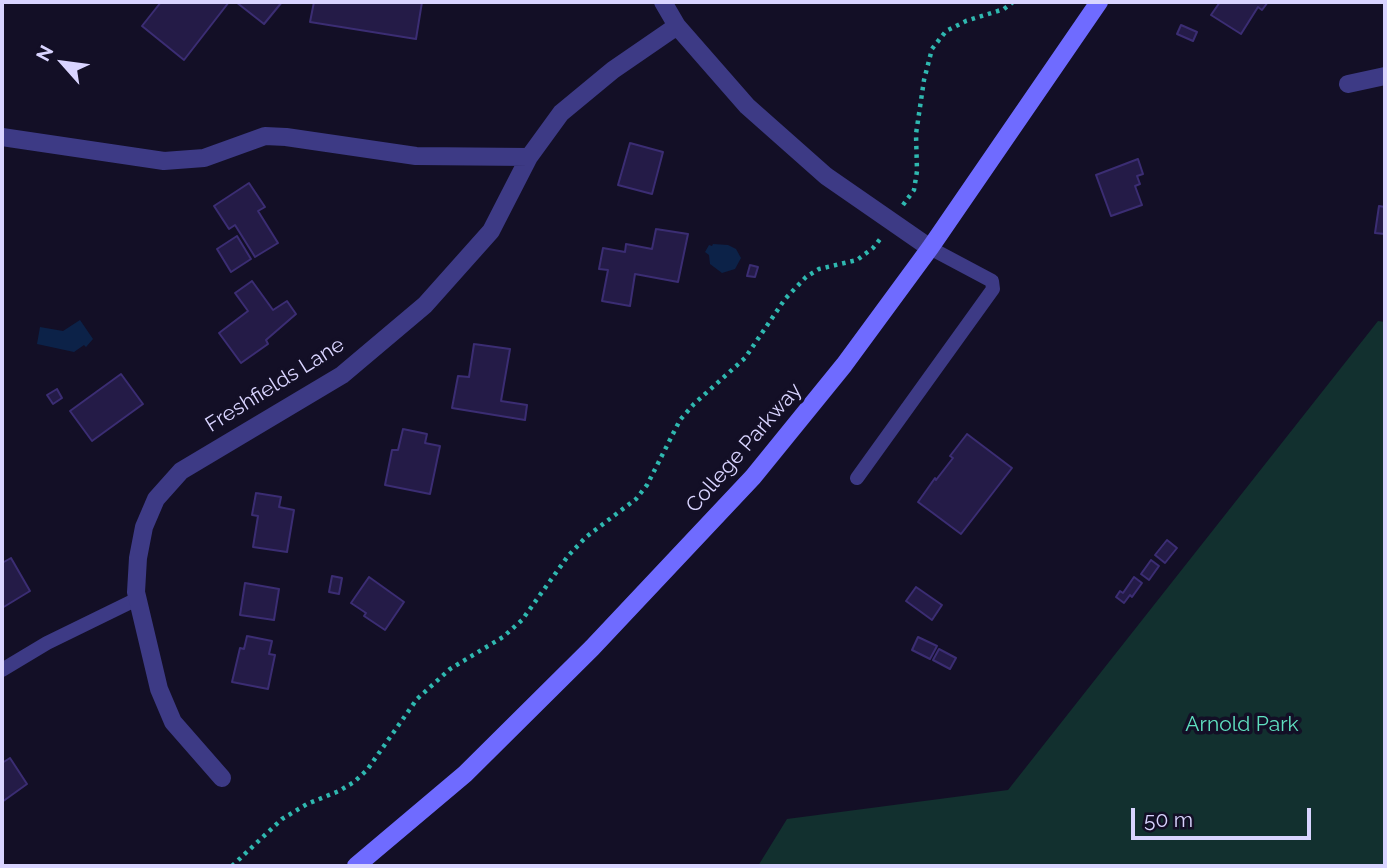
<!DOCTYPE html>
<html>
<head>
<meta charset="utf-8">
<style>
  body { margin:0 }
  #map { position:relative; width:1387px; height:868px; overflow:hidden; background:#130f26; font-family:Raleway,sans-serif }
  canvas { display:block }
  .frame { position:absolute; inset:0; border:4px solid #d9d4ff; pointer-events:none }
  .north { position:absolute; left:28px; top:28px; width:70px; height:70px; -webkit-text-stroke:5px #130f26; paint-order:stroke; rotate:298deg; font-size:19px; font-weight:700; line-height:28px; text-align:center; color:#d9d4ff }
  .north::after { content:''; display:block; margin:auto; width:24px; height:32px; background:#d9d4ff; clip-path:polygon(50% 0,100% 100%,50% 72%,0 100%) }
  .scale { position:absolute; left:1131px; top:808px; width:180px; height:32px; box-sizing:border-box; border:4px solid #d9d4ff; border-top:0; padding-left:9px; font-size:21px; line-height:24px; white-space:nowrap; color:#d9d4ff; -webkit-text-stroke:5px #130f26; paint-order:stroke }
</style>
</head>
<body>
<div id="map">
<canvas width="1387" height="868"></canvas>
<div class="frame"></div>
<div class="north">N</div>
<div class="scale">50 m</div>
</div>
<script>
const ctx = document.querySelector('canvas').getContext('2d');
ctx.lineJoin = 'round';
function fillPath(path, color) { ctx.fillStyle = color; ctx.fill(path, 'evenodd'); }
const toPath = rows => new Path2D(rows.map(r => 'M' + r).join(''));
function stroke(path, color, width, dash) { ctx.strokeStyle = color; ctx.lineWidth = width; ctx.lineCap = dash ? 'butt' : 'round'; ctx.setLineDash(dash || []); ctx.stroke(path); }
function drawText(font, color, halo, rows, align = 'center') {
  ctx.font = font + ' Raleway,sans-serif'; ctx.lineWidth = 7; ctx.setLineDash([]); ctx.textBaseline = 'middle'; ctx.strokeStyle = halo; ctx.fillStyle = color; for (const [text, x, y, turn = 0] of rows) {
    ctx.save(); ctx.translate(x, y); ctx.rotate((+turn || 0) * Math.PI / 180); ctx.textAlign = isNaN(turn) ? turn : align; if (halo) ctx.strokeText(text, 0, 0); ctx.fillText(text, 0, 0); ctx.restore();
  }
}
const green = toPath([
  [1378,321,1385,322,1385,866,758,866,787,819,1008,790]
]);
const water = toPath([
  [713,244,728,245,736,249,741,258,735,269,722,273,710,264,709,255,705,252,709,245,712,246],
  [80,320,93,339,86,347,84,345,74,352,37,344,40,327,63,331]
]);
const building = toPath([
  [161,2,229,2,184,60,142,26,161,2],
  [236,2,282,2,264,24,236,2],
  [314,2,422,2,416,39,310,22,314,2],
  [1220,2,1268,2,1262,10,1258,7,1241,34,1211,15,1220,2],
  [1181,25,1197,32,1193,41,1177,34,1181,25],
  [630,143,663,152,652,194,618,185,630,143],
  [1138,159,1143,174,1137,176,1140,184,1135,186,1142,205,1111,216,1096,175,1138,159],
  [249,183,265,207,258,211,278,243,255,257,235,225,229,229,214,206,249,183],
  [1379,206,1385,207,1385,234,1375,233,1379,206],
  [656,229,688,234,678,282,635,274,630,306,602,301,608,270,599,269,603,248,625,252,626,244,652,249,656,229],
  [237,236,251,259,231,272,217,249,237,236],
  [750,265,758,267,755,277,747,276,750,265],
  [252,281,273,310,287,301,296,314,266,340,268,344,241,363,219,333,248,311,235,293,252,281],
  [474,344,510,349,501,401,527,405,525,420,452,408,458,376,469,377,474,344],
  [121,374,143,404,92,441,70,411,121,374],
  [57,389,62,398,53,404,47,395,57,389],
  [403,429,427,434,425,443,440,446,430,494,385,485,392,450,398,450,403,429],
  [967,434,1012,468,961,534,918,502,935,478,936,480,953,458,950,456,967,434],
  [256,493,281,497,279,507,294,510,287,552,253,547,258,516,252,515,256,493],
  [1167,540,1177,548,1165,563,1155,555,1167,540],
  [11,558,30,591,2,608,2,563,11,558],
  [1151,560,1159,566,1149,580,1141,574,1151,560],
  [332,576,342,578,339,594,329,592,332,576],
  [369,577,404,602,385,630,364,616,366,613,351,603,369,577],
  [1134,577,1142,583,1132,597,1130,595,1124,603,1116,597,1120,591,1123,593,1134,577],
  [245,583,279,589,274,620,240,615,245,583],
  [916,587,942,605,932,620,906,601,916,587],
  [247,636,272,641,269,654,275,655,268,689,232,682,240,648,244,649,247,636],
  [918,637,937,646,930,659,912,650,918,637],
  [939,649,956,658,950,669,933,660,939,649],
  [10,758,27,784,2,802,2,763,10,758]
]);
const path = toPath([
  [903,205,914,190,917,171,916,134,924,80,932,49,946,31,966,21,1004,9,1013,2],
  [232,866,282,819,307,804,339,791,354,782,367,770,417,699,450,669,503,637,522,620,568,556,586,537,636,499,647,485,680,420,694,404,745,358,785,299,806,277,819,269,857,260,873,248,881,238]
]);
const service = toPath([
  [857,478,993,289,992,281,930,248],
  [2,670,47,643,137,599]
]);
const minor = toPath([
  [663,2,677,26,747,106,826,176,930,248],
  [1348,84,1385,76],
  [2,137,164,161,204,158,265,136,286,137,416,156,529,157],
  [222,778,173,722,159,689,136,592,138,558,144,527,156,499,181,471,342,375,425,305,491,231,529,157,561,113,613,70,677,26]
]);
const secondary = toPath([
  [356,866,465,774,592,648,753,477,844,365,930,248,1099,2]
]);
const streetNames = [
  ["Freshfields Lane",275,385,-32],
  ["College Parkway",744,448,-49]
];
const parkNames = [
  ["Arnold Park",1242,725]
];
fillPath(green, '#12302f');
fillPath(water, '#0c2248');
fillPath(building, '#241b47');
stroke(building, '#3b2d73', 2);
stroke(path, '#2fb8b0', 4.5, [3.5, 5]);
stroke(service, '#3d3a85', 14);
stroke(minor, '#3d3a85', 18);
stroke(secondary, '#6f6bff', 18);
drawText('21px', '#d9d4ff', '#130f26', streetNames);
drawText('21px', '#5fe0c0', '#130f26', parkNames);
</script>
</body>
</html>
